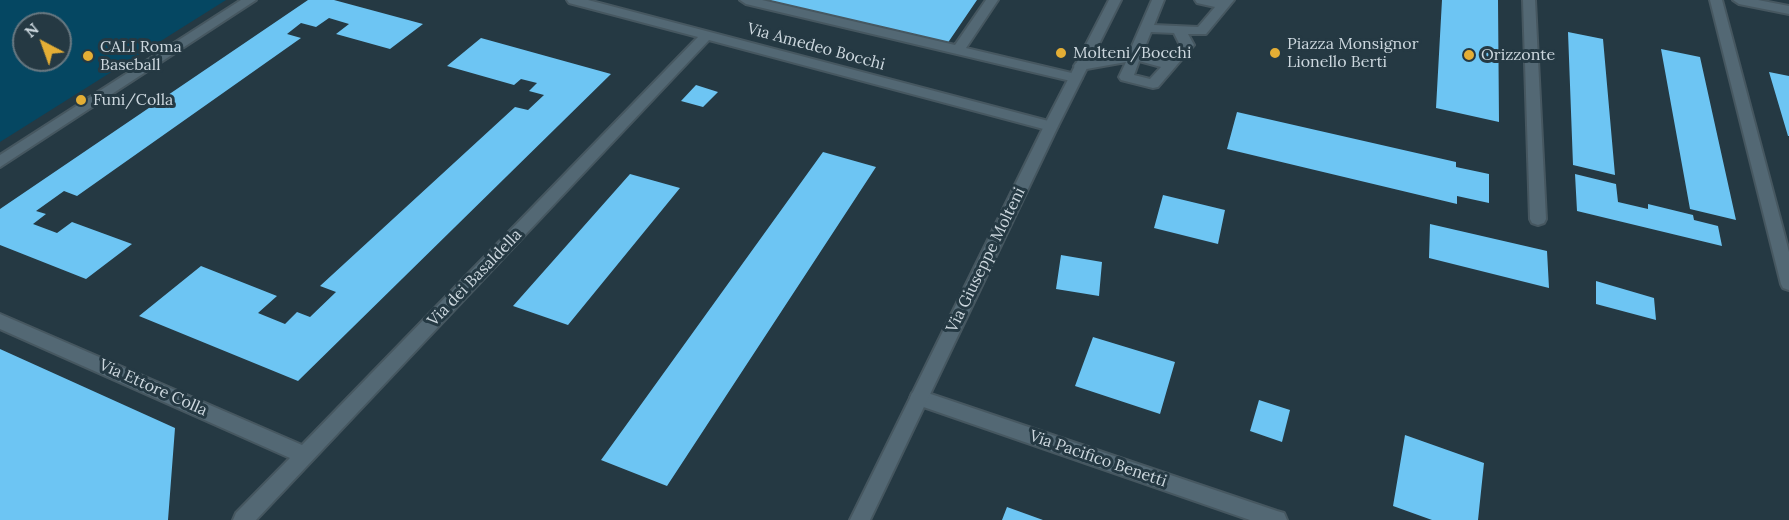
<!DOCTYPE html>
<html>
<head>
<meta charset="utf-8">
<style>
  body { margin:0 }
  #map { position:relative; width:1789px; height:520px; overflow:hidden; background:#253943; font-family:Lora,serif }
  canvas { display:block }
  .north { position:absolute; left:12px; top:12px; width:60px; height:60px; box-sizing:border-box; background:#253943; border:2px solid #687881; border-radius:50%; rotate:319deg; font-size:16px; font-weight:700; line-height:24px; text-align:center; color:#ccd7de }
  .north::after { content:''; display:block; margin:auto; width:21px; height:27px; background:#e4ae35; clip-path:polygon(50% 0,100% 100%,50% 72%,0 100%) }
</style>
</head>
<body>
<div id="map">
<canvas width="1789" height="520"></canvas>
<div class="north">N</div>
</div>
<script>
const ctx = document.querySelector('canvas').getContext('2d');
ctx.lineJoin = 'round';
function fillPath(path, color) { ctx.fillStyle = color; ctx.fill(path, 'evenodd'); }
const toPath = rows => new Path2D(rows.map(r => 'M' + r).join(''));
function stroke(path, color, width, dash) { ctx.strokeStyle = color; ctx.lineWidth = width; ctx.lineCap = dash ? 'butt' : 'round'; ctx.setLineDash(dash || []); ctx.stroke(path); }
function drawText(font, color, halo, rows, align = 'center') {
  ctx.font = font + ' Lora,serif'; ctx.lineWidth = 6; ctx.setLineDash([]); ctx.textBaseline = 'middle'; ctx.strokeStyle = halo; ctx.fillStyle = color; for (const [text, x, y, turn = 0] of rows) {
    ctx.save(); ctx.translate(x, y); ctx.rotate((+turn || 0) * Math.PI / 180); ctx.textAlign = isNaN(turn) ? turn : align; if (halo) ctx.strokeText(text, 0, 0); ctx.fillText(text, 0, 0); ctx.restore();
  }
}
const green = toPath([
  [0,0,226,0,0,142],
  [24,24,60,24,60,60,24,60]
]);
const building = toPath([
  [308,0,334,0,423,24,390,49,336,34,349,24,329,18,316,27,301,23,287,34,301,38,77,196,64,191,36,211,46,214,33,224,57,233,72,222,132,244,86,279,0,245,0,209],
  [768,0,977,0,947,44],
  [1442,0,1498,0,1499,122,1436,108],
  [1568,32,1603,39,1615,175,1573,165],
  [481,38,611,74,298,381,139,316,201,266,277,296,258,313,285,324,297,312,310,317,336,292,320,286,515,107,528,110,544,95,529,91,537,83,521,79,514,85,447,66],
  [1661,49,1700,57,1736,220,1690,209],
  [1769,72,1789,76,1789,136,1788,136],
  [696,85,718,92,703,107,681,101],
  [1237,112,1456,162,1456,167,1489,174,1489,203,1457,196,1457,204,1227,149],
  [823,152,876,167,667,486,601,460],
  [630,174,680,188,568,325,513,306],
  [1575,174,1616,184,1618,202,1648,209,1648,204,1693,215,1694,220,1718,226,1722,246,1577,211],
  [1163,195,1225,210,1218,244,1154,228],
  [1430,224,1547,251,1549,288,1429,258],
  [1061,255,1102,262,1099,296,1056,289],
  [1596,281,1654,298,1656,320,1596,304],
  [1093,337,1175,362,1160,414,1075,386],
  [0,349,175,428,168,520,0,520],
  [1259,400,1290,410,1282,442,1250,431],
  [1405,435,1484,463,1478,520,1432,520,1393,506],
  [1007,507,1043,520,1002,520]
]);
const service = toPath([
  [740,0,762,0,955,45,986,0,998,0,966,48,1080,75,1082,78,1075,82,746,4,740,0],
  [1152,0,1164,0,1154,25,1198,27,1215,7,1197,3,1195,0,1234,0,1206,34,1188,34,1194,45,1158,87,1153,88,1121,80,1119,77,1126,62,1081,70,1076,69,1074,66,1076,63,1129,53,1152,0],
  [1151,32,1174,33,1180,45,1166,60,1142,54,1151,32],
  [1139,61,1161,67,1150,79,1134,75,1139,61]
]);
const minor = toPath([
  [241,0,256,0,0,167,0,155,241,0],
  [567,0,588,0,1056,123,1058,126,1051,131,709,40,256,520,233,520,236,513,290,458,0,329,0,314,302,445,698,37,569,3,567,0],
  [1523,0,1535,0,1546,219,1544,223,1538,225,1532,223,1530,219,1523,0],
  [1710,0,1722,0,1789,252,1789,290,1783,288,1781,284,1710,0],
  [1733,0,1758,0,1789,6,1789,14,1739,4,1733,0],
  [919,390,1277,511,1284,513,1287,520,1250,520,912,403,910,398,912,393,919,390]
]);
const tertiary = toPath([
  [1109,0,1121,0,1058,126,870,520,850,520,1044,126,1109,0]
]);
const markers = [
  [1061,53,6,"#e4ae35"],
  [1275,53,6,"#e4ae35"],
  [1469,55,6,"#e4ae35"],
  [88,56,6,"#e4ae35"],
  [81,100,6,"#e4ae35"]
];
const poiNames = [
  ["Piazza Monsignor",1287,44],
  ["Lionello Berti",1287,62],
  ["CALI Roma",100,47],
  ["Baseball",100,65],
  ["Molteni/Bocchi",1073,53],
  ["Orizzonte",1481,55],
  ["Funi/Colla",93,100]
];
const streetNames = [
  ["Via Amedeo Bocchi",816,47,15],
  ["Via Giuseppe Molteni",986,260,-64],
  ["Via dei Basaldella",475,278,-46],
  ["Via Ettore Colla",153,388,24],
  ["Via Pacifico Benetti",1098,459,19]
];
fillPath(green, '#054762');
fillPath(building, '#6dc5f3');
stroke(service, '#465760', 4);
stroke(minor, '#465760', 4);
stroke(tertiary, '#465760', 4);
fillPath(service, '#536874');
fillPath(minor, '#536874');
fillPath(tertiary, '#536874');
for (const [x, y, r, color] of markers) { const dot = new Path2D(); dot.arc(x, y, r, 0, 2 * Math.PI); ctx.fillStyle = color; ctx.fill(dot); stroke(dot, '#253943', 2); }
drawText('16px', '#ccd7de', '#253943', poiNames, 'left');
drawText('16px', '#ccd7de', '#253943', streetNames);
</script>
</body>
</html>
